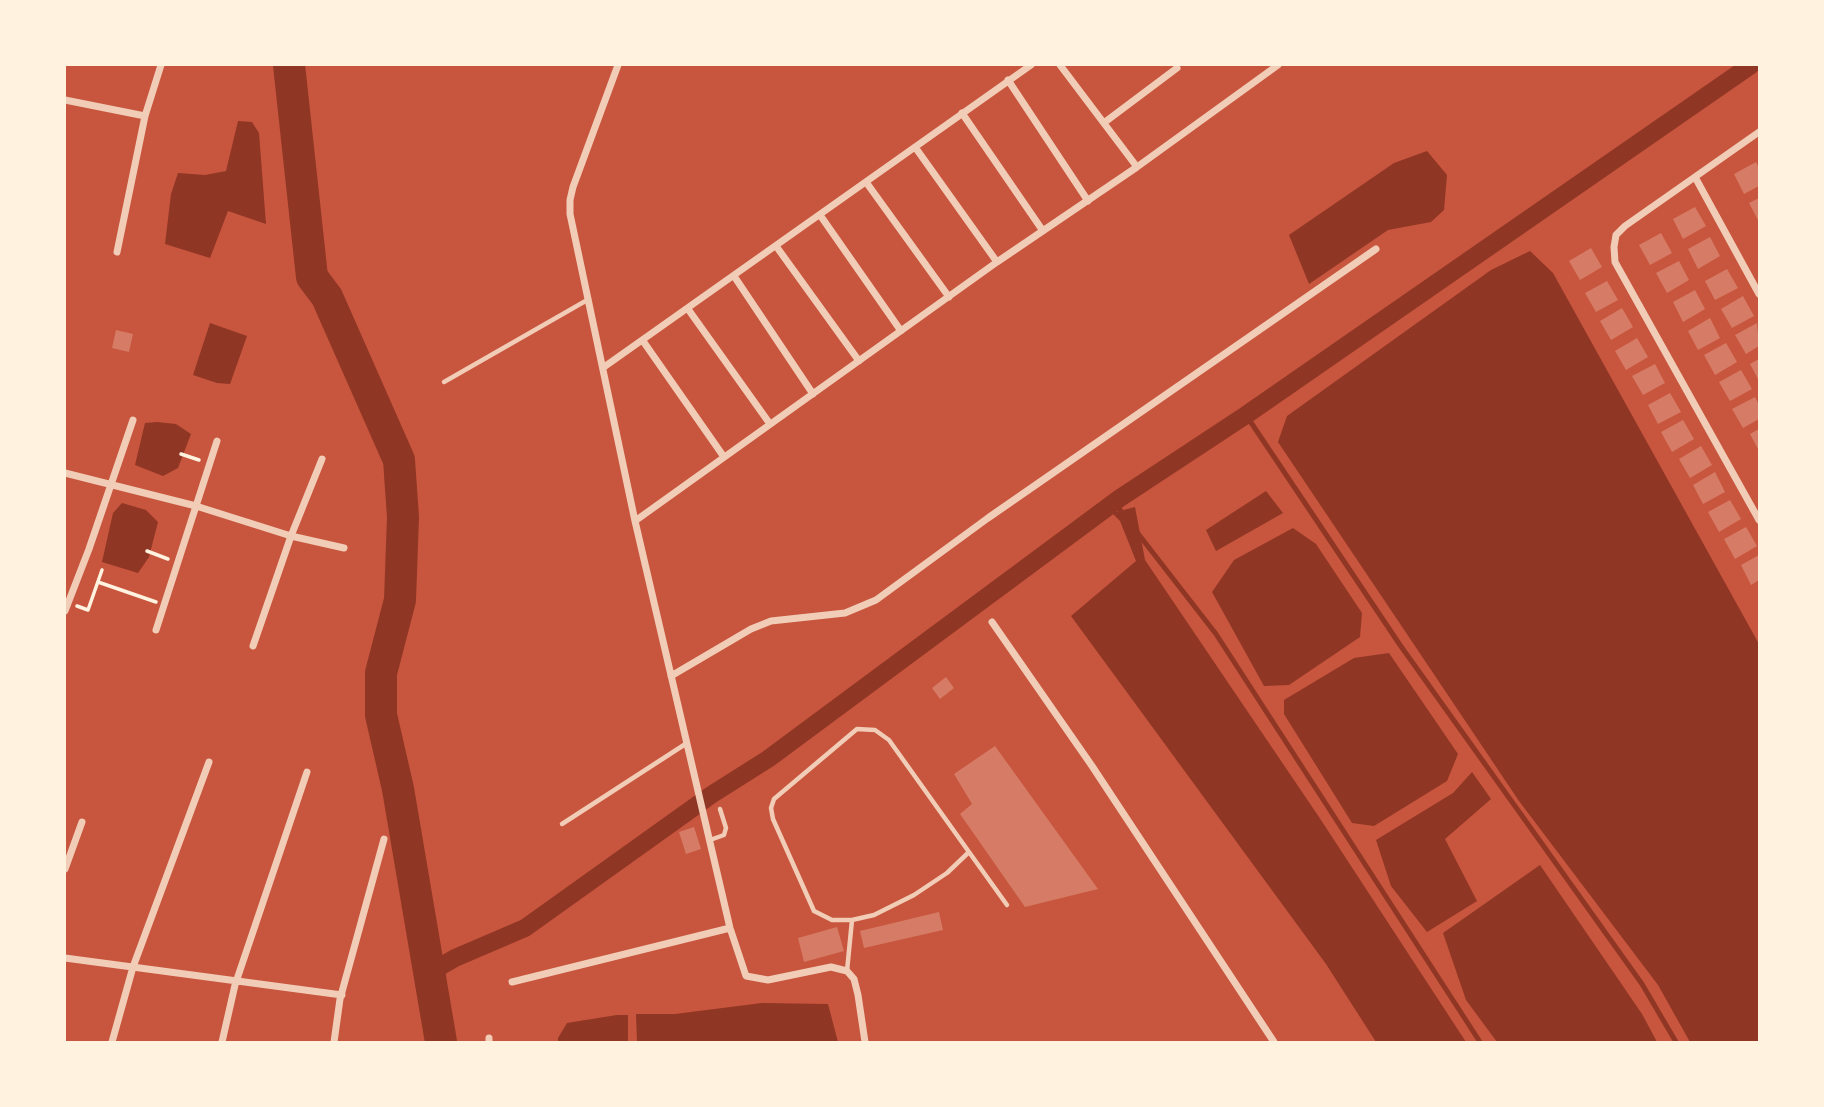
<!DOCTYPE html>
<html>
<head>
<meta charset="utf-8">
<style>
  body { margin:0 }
  #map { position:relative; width:1824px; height:1107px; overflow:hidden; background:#c8553d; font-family:Cabin,sans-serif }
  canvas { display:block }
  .frame { position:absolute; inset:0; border:66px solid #fff3e0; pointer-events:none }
</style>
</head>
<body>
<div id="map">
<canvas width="1824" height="1107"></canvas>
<div class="frame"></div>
</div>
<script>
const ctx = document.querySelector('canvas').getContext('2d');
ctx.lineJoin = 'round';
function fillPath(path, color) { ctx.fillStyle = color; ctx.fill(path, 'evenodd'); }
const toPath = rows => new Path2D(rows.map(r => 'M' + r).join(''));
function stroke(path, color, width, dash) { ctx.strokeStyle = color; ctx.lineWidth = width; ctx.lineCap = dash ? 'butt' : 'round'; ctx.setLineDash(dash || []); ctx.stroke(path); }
const water = toPath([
  [238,121,252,122,259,133,266,224,228,211,210,258,165,244,171,194,178,173,205,175,226,171],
  [1427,151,1447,175,1444,210,1431,222,1388,230,1309,284,1289,235,1394,163],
  [1530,251,1553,273,1759,644,1759,1042,1690,1042,1658,985,1519,801,1278,442,1287,416,1491,270],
  [210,323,247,336,230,384,217,383,193,375],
  [157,422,176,424,191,434,178,468,163,476,135,465,145,423],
  [1266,491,1283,513,1216,551,1206,530],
  [122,503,146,510,158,522,149,557,138,573,102,562,113,513],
  [1135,507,1145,560,1319,817,1466,1042,1376,1042,1326,964,1071,616,1136,561,1120,521,1112,513],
  [1293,528,1316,544,1362,613,1360,637,1289,685,1264,686,1212,592,1234,560],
  [1389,653,1458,754,1447,781,1374,826,1352,823,1284,714,1284,700,1354,658],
  [1472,772,1491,799,1445,839,1477,901,1427,932,1391,886,1376,840,1453,793],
  [1540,865,1642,1014,1657,1042,1497,1042,1466,1000,1443,933],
  [762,1003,828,1004,838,1042,637,1042,636,1014,675,1014],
  [617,1015,628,1015,628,1042,558,1042,558,1038,567,1023]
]);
const stream = toPath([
  [1246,415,1400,645,1642,984,1676,1042],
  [1114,502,1124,515],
  [1136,531,1216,634,1480,1042]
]);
const canal = toPath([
  [429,973,455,958,525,928,711,795,768,759,1120,498,1246,415,1751,65]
]);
const river = toPath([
  [289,65,312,277,327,297,399,460,403,517,400,600,381,673,381,715,398,789,441,1042]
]);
const building = toPath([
  [1756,162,1759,168,1759,186,1744,194,1734,174],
  [1759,198,1759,222,1749,203],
  [1695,207,1706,226,1683,239,1673,219],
  [1661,233,1672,253,1650,265,1639,245],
  [1710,237,1720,256,1698,269,1688,249],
  [1591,248,1602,267,1580,280,1569,261],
  [1679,261,1689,280,1667,293,1656,273],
  [1727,269,1738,288,1715,300,1705,281],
  [1607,281,1618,300,1596,312,1585,293],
  [1695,290,1705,309,1683,322,1673,302],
  [1743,296,1754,316,1732,328,1721,309],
  [1622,308,1633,327,1611,340,1600,321],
  [1710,318,1720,338,1698,350,1688,331],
  [1757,323,1759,346,1746,354,1735,335],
  [116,330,133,334,129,352,112,348],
  [1637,338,1648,357,1626,370,1615,351],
  [1726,343,1737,362,1715,375,1704,355],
  [1759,359,1759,381,1750,364],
  [1655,364,1665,383,1643,395,1632,376],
  [1741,370,1752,389,1730,401,1719,382],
  [1670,393,1681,412,1658,424,1648,405],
  [1755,397,1759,405,1759,419,1743,428,1732,409],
  [1683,420,1694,439,1672,452,1661,432],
  [1759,429,1759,451,1750,434],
  [1701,446,1712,465,1690,478,1679,459],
  [1715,472,1725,492,1703,504,1693,485],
  [1730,500,1741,519,1719,532,1708,512],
  [1746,527,1757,546,1735,559,1724,539],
  [1759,555,1759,580,1751,585,1741,565],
  [946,677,954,688,940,699,932,688],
  [995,746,1098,889,1025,907,960,814,972,804,954,774],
  [694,827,701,849,686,854,679,832],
  [939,912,943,930,864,948,860,931],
  [837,927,844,951,804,962,798,938]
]);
const path = toPath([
  [181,454,199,460],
  [147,551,168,559],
  [98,582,156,602],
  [77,606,88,610,102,570]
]);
const service = toPath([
  [444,382,589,299],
  [562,824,687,743],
  [710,840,724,835,726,828,720,809],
  [969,852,1007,905],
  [847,971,852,920,832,920,814,911,773,819,771,808,774,799,857,729,875,730,889,740,969,852,947,873,914,895,874,915,852,920]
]);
const minor = toPath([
  [618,65,573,187,570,200,570,214,635,521,730,928,746,976,768,980,831,967,847,971,854,979,858,995,865,1042],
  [1060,65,1137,167],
  [1008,80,1088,201],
  [65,100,145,116],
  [962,113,1043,231],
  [1105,122,1177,68],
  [1759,132,1625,226,1616,235,1614,247,1615,262,1759,520],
  [915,147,997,262],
  [1695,177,1759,294],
  [866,182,949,297],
  [820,215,901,331],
  [776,246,859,361],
  [117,252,145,116,161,65],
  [734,276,813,394],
  [688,309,770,424],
  [643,341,724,457],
  [604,367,1031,65],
  [65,473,196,506,291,536,344,548],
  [635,521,997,262,1137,167,1278,65],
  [65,611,89,549,133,420],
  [992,622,1092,766,1274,1042],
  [156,630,217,441],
  [253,646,291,536,322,459],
  [671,676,751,629,771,621,845,613,876,600,988,518,1376,249],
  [65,869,82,822],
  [65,958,342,995],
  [512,982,730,928],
  [489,1038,489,1042],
  [112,1042,133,967,209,762],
  [222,1042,235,985,307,772],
  [334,1042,340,999,384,839]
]);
fillPath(water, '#8f3625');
stroke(stream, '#8f3625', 5);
stroke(canal, '#8f3625', 18);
stroke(river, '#8f3625', 32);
fillPath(building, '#d67c66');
stroke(path, '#fff3e0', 3.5);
stroke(service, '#f1ccb7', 4.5);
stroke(minor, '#f1ccb7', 7);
</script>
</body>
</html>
